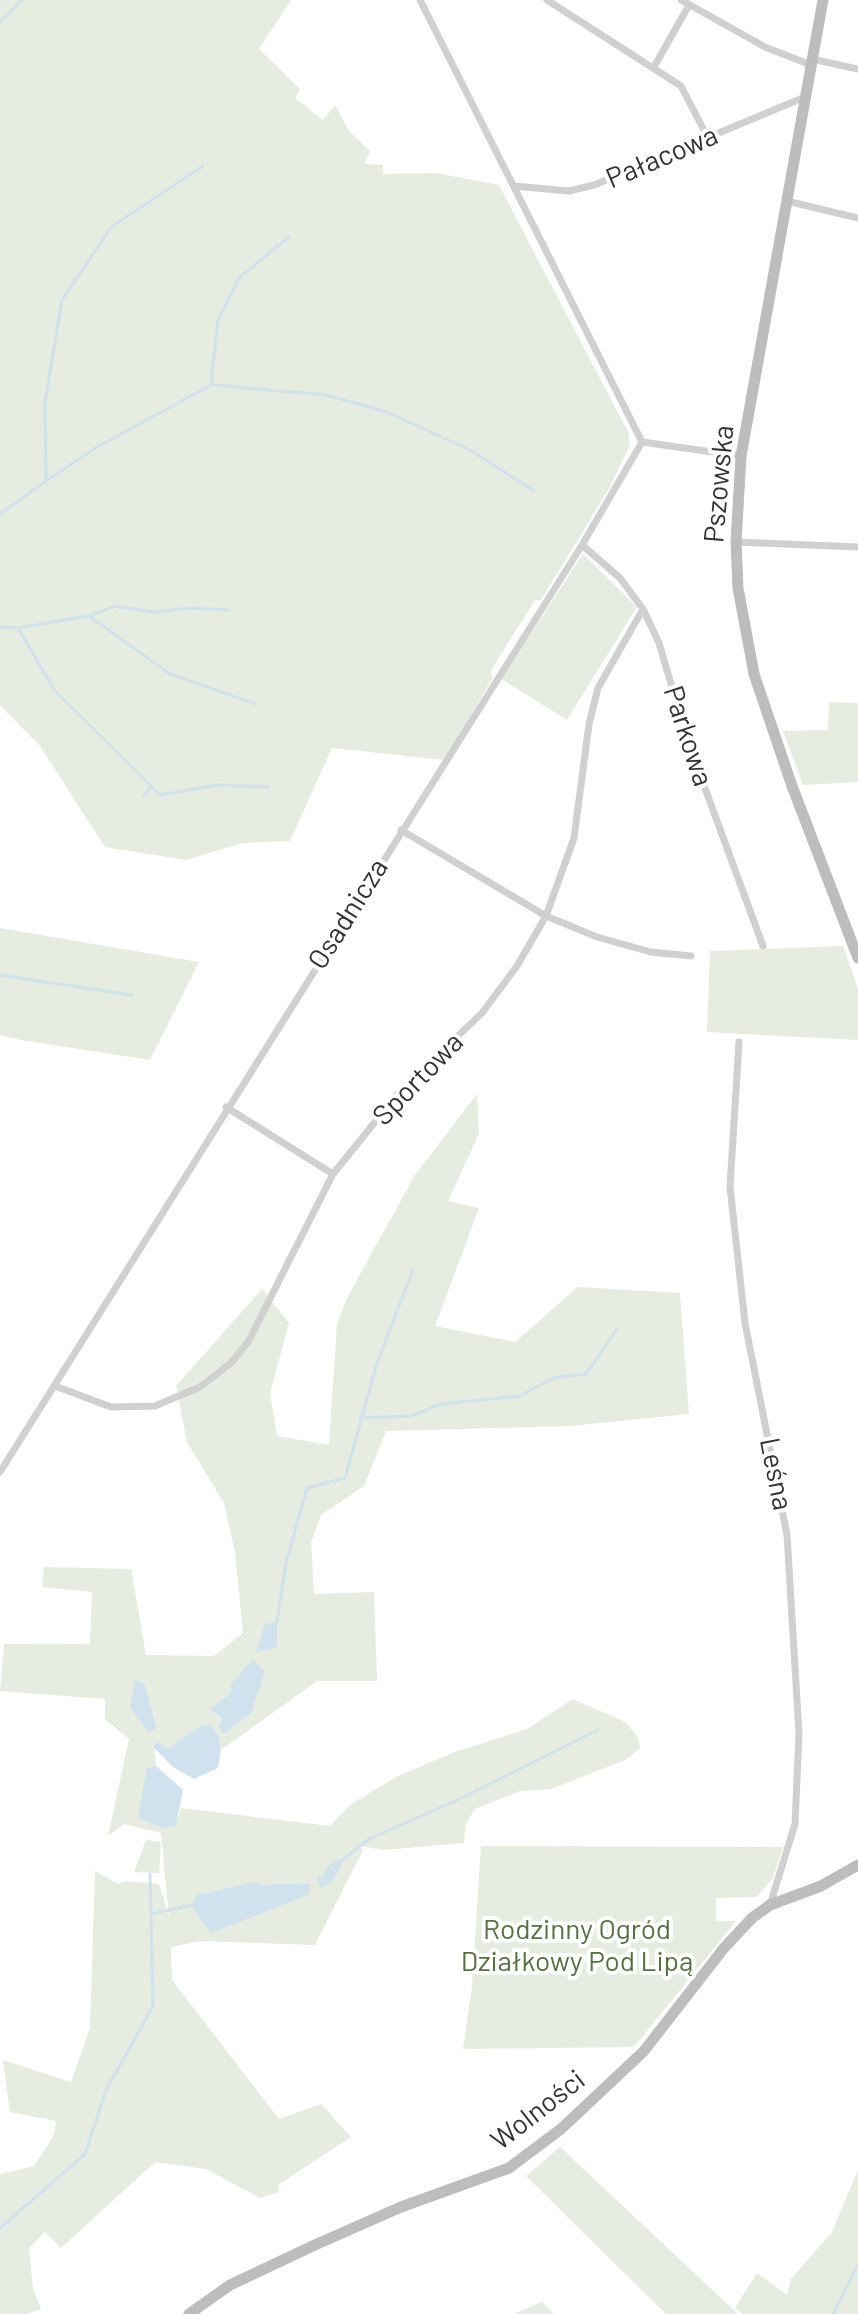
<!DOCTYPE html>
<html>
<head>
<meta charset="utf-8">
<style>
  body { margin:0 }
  canvas { display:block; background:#fff }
</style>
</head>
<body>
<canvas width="858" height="2314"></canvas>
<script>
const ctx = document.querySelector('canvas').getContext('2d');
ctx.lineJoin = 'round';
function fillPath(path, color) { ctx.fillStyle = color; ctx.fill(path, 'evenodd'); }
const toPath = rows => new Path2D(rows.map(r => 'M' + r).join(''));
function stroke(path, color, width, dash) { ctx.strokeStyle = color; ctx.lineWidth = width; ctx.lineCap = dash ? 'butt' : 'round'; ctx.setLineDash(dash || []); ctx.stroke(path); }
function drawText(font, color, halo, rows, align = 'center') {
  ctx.font = font + ' Barlow,sans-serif'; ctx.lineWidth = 8; ctx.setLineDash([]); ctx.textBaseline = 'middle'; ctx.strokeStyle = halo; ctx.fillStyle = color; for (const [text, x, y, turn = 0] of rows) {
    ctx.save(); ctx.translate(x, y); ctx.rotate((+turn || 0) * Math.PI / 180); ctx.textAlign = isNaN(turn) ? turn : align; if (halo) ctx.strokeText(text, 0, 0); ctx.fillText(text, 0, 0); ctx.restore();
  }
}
const green = toPath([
  [0,0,291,0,259,49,300,89,295,98,323,120,335,105,349,131,370,151,364,164,383,165,383,174,436,173,499,185,629,434,630,444,610,487,541,600,535,600,490,672,493,677,445,760,332,748,290,841,243,843,186,860,105,847,40,746,0,705],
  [583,554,637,607,567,720,501,679],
  [829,702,858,703,858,782,803,785,783,731,828,730],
  [0,928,199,962,150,1060,21,1040,0,1035],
  [843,946,858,989,858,1040,707,1032,710,951],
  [477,1094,479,1134,448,1201,479,1208,435,1326,515,1342,578,1287,680,1293,689,1414,570,1426,386,1431,364,1486,321,1515,311,1542,314,1594,374,1592,377,1681,317,1681,221,1750,219,1737,200,1726,168,1749,157,1743,154,1747,156,1766,147,1768,175,1825,181,1808,330,1826,351,1804,398,1776,455,1752,527,1729,573,1699,625,1722,638,1737,640,1748,625,1760,551,1789,520,1791,475,1809,466,1824,464,1843,383,1850,359,1846,363,1850,315,1945,200,1941,171,1947,172,1980,279,2119,321,2104,351,2137,278,2185,279,2192,260,2198,206,2169,155,2162,61,2248,45,2232,29,2248,33,2289,41,2309,26,2314,0,2314,0,2174,34,2166,54,2135,56,2121,10,2112,3,2060,71,2082,90,2028,95,1871,118,1884,124,1881,159,1884,169,1917,161,1833,124,1824,108,1836,129,1739,105,1719,105,1699,0,1691,4,1644,90,1644,92,1592,42,1587,44,1567,131,1569,146,1655,214,1656,243,1633,235,1552,224,1503,187,1442,176,1386,262,1289,289,1323,270,1393,277,1436,329,1445,337,1324,348,1296,415,1175],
  [231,1693,251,1713,224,1734,218,1728,222,1718,211,1709],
  [146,1840,161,1842,159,1873,134,1872],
  [481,1846,783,1847,773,1878,757,1897,716,1898,716,1921,736,1921,634,2047,463,2049,472,1987],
  [560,2147,738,2314,666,2314,526,2176],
  [858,2170,858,2314,742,2314,735,2308,757,2273,787,2295,791,2279,832,2232],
  [542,2302,554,2314,515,2314,516,2313]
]);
const water = toPath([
  [277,1622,277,1647,256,1652,265,1624],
  [253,1659,265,1672,251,1713,224,1734,218,1728,222,1718,210,1709,231,1693,231,1684],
  [135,1680,144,1683,149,1700,156,1728,149,1733,130,1707],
  [210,1724,219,1737,221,1750,218,1768,194,1779,173,1767,153,1747,157,1742,168,1749,200,1726],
  [156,1766,183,1790,176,1825,162,1828,138,1818,147,1768],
  [337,1859,342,1864,333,1881,320,1889,317,1876,323,1877,326,1868],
  [256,1882,265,1885,309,1883,310,1894,211,1933,192,1907,196,1895]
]);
const stream = toPath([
  [0,22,22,0],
  [213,385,326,395,387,412,470,450,534,491],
  [46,481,97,447,211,385,218,320,240,277,289,237],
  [0,514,46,481,45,402,62,300,111,227,203,166],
  [89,616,115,606,154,612,188,608,229,610],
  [0,627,18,628,55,691,160,795,218,785,268,787],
  [18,628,89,616,170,674,256,704],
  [144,796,151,787],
  [0,975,132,995],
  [360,1418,411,1416,441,1404,520,1396,553,1378,586,1374,617,1329],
  [277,1622,286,1563,307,1488,345,1478,377,1363,413,1270],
  [341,1861,369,1839,453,1802,598,1730],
  [151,1914,192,1905],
  [0,2228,85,2154,106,2090,153,2006,150,1874],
  [833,2314,858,2265]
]);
const street = toPath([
  [420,0,642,442],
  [547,0,681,86,708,138],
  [681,0,765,47,811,65],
  [812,59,858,69],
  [654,67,689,5],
  [514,186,569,191,594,185,805,97],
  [787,201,858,218],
  [642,442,741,456],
  [736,542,858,547],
  [582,545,620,578,643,609,659,643,688,742,763,946],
  [401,830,546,916,597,937,651,952,691,956],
  [739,1042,730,1187,745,1323,787,1535,799,1733,795,1824,770,1905],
  [226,1107,333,1174],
  [55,1386,111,1407,155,1406,200,1387,231,1363,248,1342,333,1174,400,1091,482,1013,517,966,546,916,574,838,589,724,598,688,643,609],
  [0,1472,582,545,642,442]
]);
const secondary = toPath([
  [823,0,741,456,736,542,738,588,754,674,792,786,858,958],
  [189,2314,230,2285,317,2244,401,2207,509,2168,561,2129,644,2051,724,1948,752,1918,770,1905,821,1886,858,1865]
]);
const streetNames = [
  ["Pałacowa",662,157,-23],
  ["Pszowska",719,484,-85],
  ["Parkowa",688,736,72],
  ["Osadnicza",348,914,-58],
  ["Sportowa",418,1079,-46],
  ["Leśna",776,1474,79],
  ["Wolności",538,2110,-38]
];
const parkNames = [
  ["Rodzinny Ogród",577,1930],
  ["Działkowy Pod Lipą",577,1962]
];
fillPath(green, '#e6ecdf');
fillPath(water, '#cfe2ee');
stroke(stream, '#cfe2ee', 3);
stroke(street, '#d0d0d0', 7);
stroke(secondary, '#bdbdbd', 11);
drawText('28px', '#333', '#fff', streetNames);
drawText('28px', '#56703f', '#fff', parkNames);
</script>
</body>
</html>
